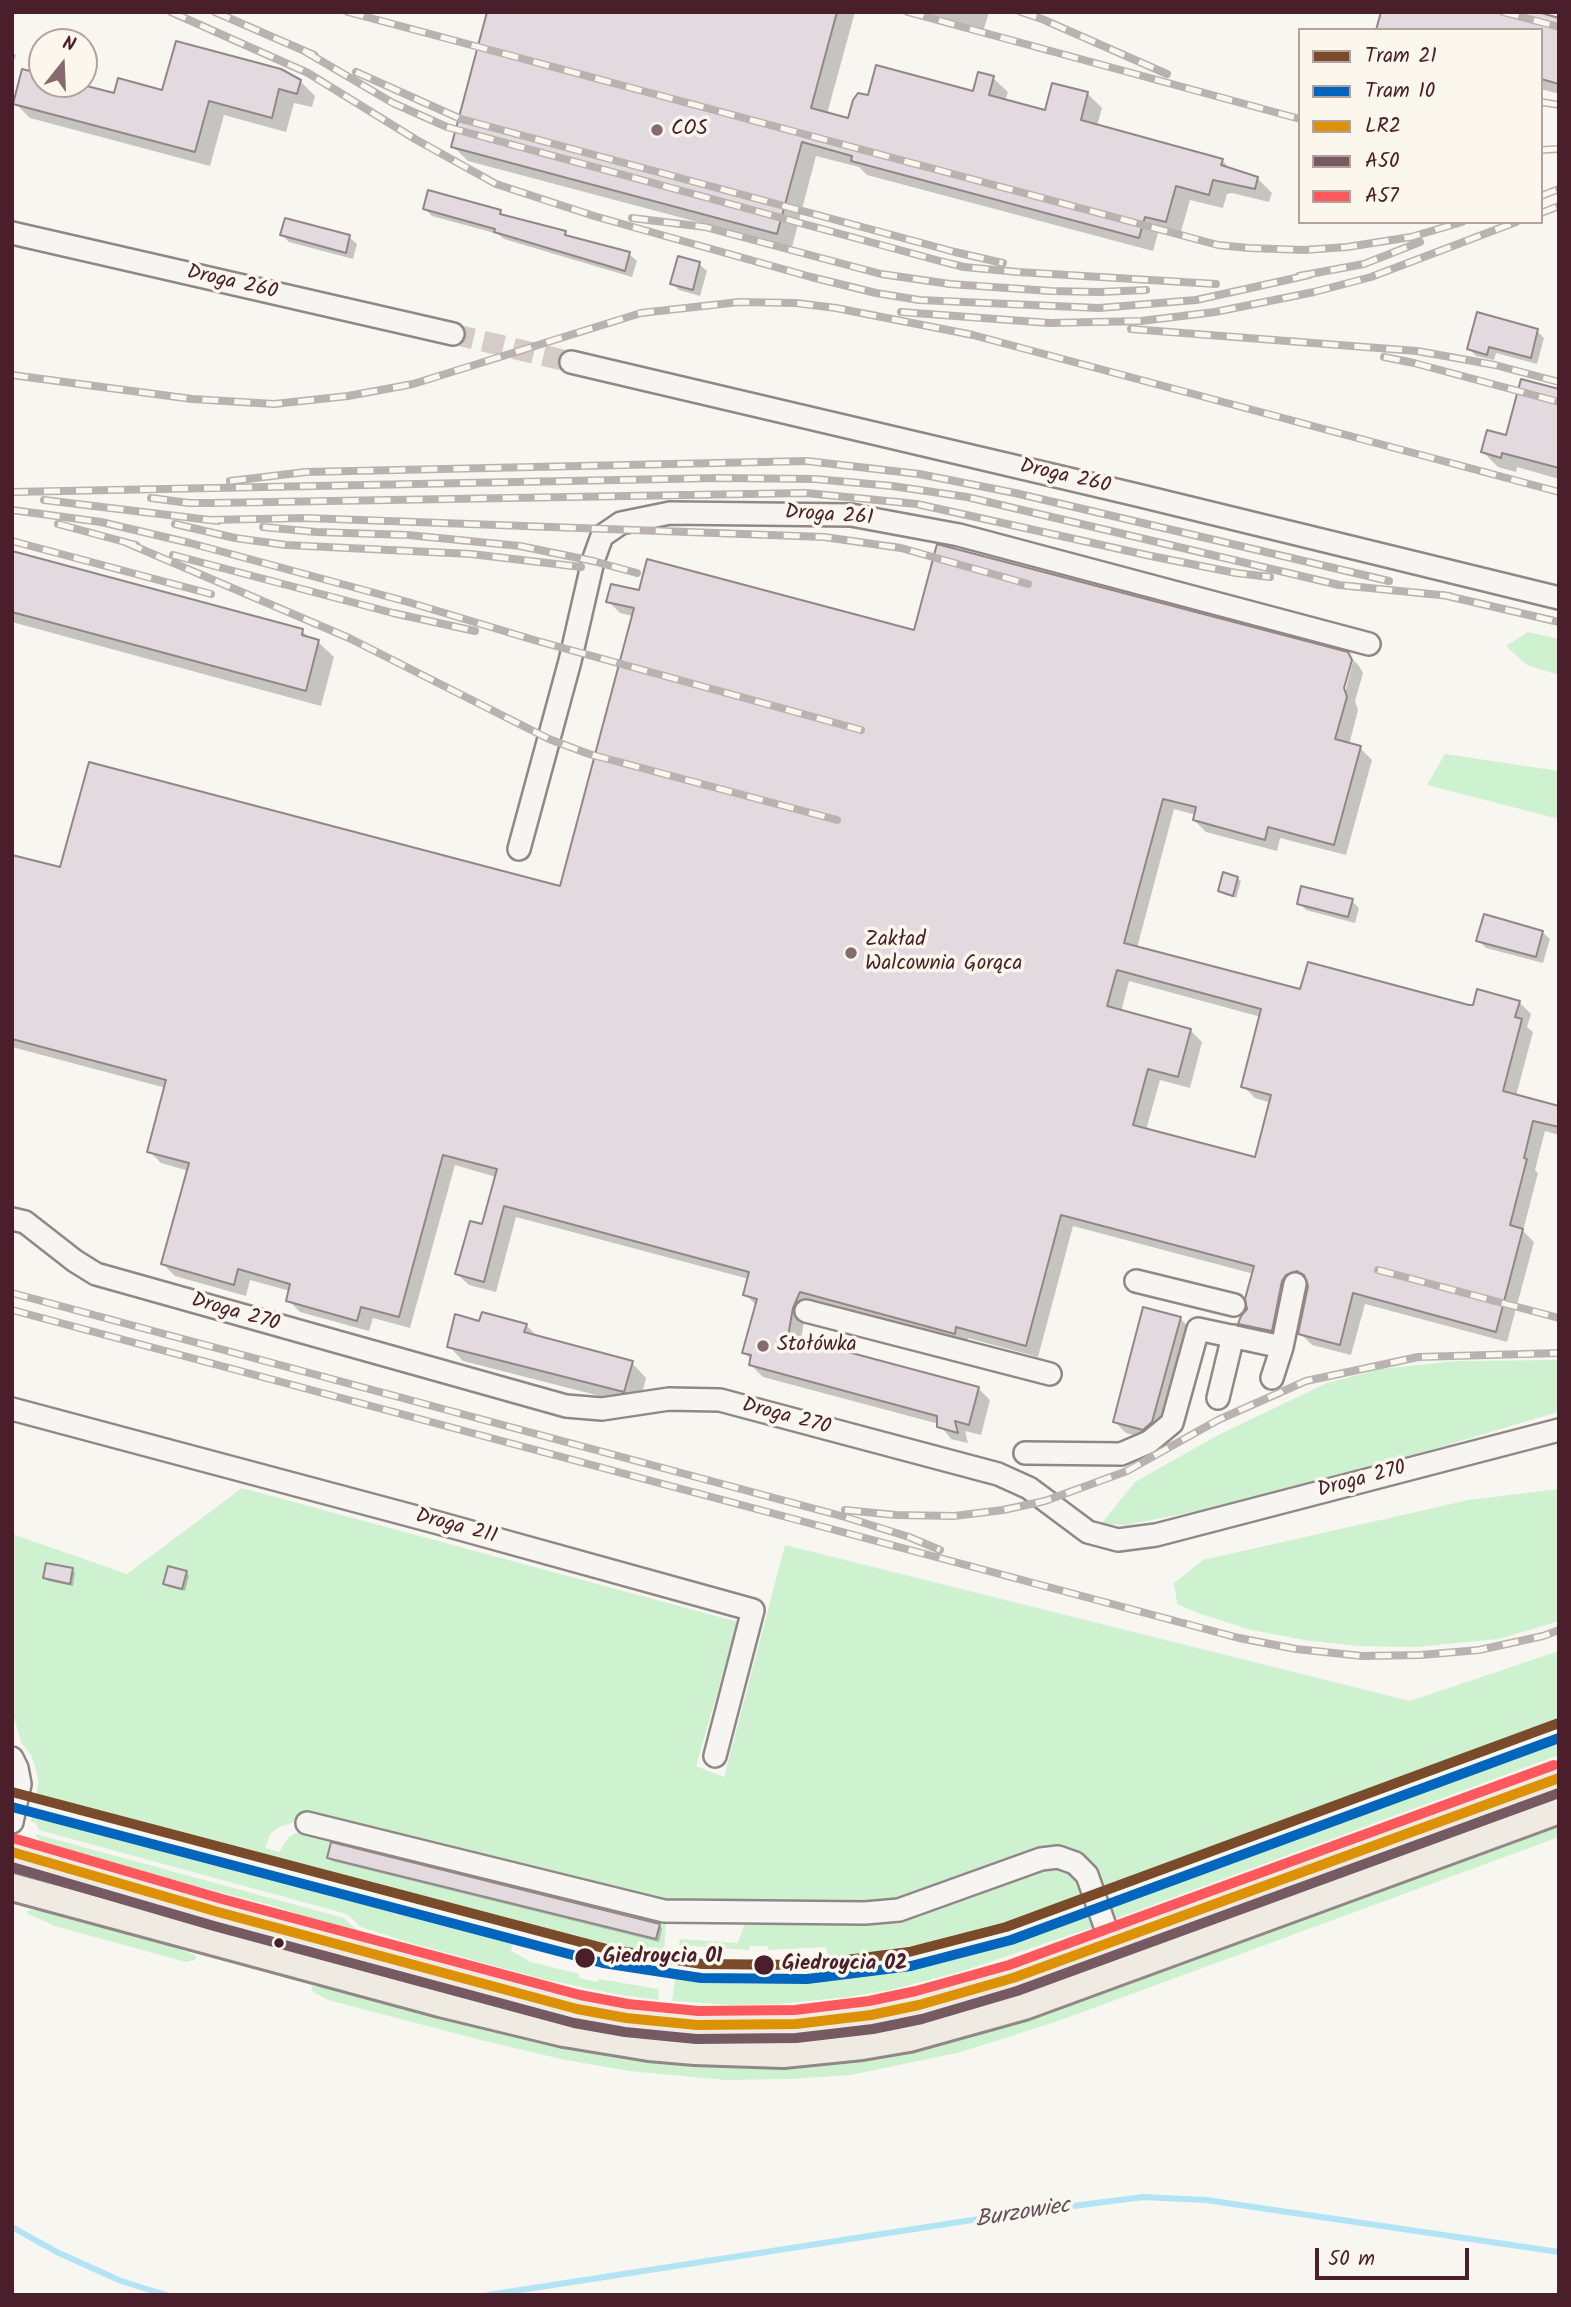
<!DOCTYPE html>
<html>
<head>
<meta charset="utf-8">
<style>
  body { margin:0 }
  #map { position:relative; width:1571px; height:2307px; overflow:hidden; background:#f8f6f0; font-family:Kalam,sans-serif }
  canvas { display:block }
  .frame { position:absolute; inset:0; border:14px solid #4a1f2b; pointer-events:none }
  .legend { position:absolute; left:1298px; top:28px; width:245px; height:196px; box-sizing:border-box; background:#fbf7ec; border:2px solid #b4a19f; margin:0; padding:9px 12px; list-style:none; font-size:21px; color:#4a1f2b }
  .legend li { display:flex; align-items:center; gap:14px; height:35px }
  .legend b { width:35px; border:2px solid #b4a19f }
  .north { position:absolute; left:28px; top:28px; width:70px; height:70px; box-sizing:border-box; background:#fbf7ec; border:2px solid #b4a19f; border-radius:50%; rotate:18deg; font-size:19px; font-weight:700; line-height:28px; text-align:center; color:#4a1f2b }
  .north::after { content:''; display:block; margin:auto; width:24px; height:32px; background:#876a70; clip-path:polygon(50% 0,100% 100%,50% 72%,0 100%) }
  .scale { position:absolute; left:1315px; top:2248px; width:154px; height:32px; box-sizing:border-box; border:4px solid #4a1f2b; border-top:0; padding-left:9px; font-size:21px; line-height:24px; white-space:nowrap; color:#4a1f2b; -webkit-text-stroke:5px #fbf7ec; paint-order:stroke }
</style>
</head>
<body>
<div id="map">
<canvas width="1571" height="2307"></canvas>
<div class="frame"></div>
<ul class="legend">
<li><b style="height:9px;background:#7a4b2a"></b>Tram 21</li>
<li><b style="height:9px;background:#0065bd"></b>Tram 10</li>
<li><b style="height:9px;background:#dd9206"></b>LR2</li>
<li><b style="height:9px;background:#755a61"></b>A50</li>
<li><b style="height:9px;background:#ff595e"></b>A57</li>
</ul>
<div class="north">N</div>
<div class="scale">50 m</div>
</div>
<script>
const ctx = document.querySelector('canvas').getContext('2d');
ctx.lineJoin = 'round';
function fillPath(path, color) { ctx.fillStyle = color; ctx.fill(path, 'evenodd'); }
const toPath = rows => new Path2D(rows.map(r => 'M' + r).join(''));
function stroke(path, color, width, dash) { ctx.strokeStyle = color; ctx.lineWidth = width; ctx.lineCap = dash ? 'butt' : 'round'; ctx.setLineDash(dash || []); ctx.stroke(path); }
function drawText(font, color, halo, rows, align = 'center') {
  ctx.font = font + ' Kalam,sans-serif'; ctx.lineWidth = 7; ctx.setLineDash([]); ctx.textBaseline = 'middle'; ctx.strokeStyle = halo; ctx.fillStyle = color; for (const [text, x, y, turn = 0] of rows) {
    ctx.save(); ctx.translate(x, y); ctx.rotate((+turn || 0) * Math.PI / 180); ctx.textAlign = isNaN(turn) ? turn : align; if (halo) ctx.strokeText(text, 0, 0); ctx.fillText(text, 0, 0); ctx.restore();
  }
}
const green = toPath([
  [1528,632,1559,639,1559,675,1527,665,1506,646],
  [1445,754,1559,771,1559,819,1427,785],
  [1559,1360,1559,1411,1551,1414,1437,1448,1202,1510,1126,1525,1101,1524,1135,1482,1220,1434,1327,1383,1381,1369,1456,1361],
  [242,1488,738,1622,696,1766,724,1777,785,1545,1410,1701,1559,1651,1559,1718,1100,1887,1086,1858,1074,1850,1058,1847,1050,1848,906,1902,871,1905,659,1900,309,1817,279,1827,271,1833,265,1848,279,1852,289,1837,296,1833,305,1832,331,1840,327,1858,656,1939,661,1922,666,1922,664,1954,643,1951,581,1938,37,1795,38,1780,36,1769,31,1755,21,1742,12,1710,12,1534,127,1574],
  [1559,1489,1559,1621,1556,1622,1498,1639,1416,1647,1359,1646,1310,1641,1251,1630,1198,1613,1177,1604,1174,1583,1203,1560,1469,1500],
  [1559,1743,1559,1755,1112,1920,1107,1907,1112,1905,1113,1907],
  [1559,1761,1559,1764,1122,1925,1119,1923],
  [32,1816,513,1944,511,1951,531,1962,579,1974,579,1978,597,1982,599,1979,659,1989,658,2000,615,1994,543,1979,411,1943,361,1927,347,1914,39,1830,36,1823,31,1822],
  [1559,1824,1559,1837,1058,2021,961,2052,851,2075,790,2079,725,2080,629,2071,561,2059,481,2040,328,2000,312,1991,312,1986,336,1988,556,2045,657,2062,702,2066,782,2066,879,2056,931,2046,1018,2022],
  [35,1834,344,1918,359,1932,435,1956,536,1982,599,1996,665,2006,730,2010,772,2009,827,2005,873,1998,923,1987,990,1968,1093,1932,1092,1936,989,1972,893,1997,827,2008,783,2012,692,2011,621,2003,517,1981,407,1951,274,1906,54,1849,42,1844],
  [1050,1866,1071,1873,1078,1880,1085,1895,1080,1897,1079,1895,1004,1922,917,1945,828,1958,826,1947,768,1950,768,1946,750,1946,749,1950,679,1945,680,1939,738,1943,746,1920,866,1921],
  [40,1909,157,1940,196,1956,195,1960,186,1962,55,1926,28,1914,27,1911],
  [1092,1912,1097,1926,963,1971,894,1989,849,1997,778,2004,730,2005,672,2001,675,1978,742,1984,798,1983,905,1971,1005,1946,1087,1916,1087,1914]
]);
const shadow = toPath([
  [489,12,855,12,827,114,850,120,869,97,974,93,993,78,1008,92,1005,101,1046,112,1088,94,1102,108,1097,126,1222,160,1231,170,1257,178,1272,193,1269,202,1232,193,1227,194,1223,208,1190,200,1180,235,1159,230,1153,251,867,175,859,167,816,156,792,247,468,161,453,146],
  [897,12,989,12,982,35],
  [1559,19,1559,94,1541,89,1541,30],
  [12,52,16,55,12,68],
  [42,76,42,84,73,84,116,96,300,81,315,96,312,107,294,103,286,132,224,115,210,166,30,118,15,103],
  [425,209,500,212,506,217,565,233,570,238,629,254,637,261,632,277,504,239,498,234,432,216],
  [282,235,349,237,357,244,353,259,289,242],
  [699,264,707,271,700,296,679,290,672,283],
  [1537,331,1544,338,1537,364,1496,353,1494,360,1476,356,1469,349],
  [1559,391,1559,479,1517,467,1516,472,1498,467,1483,452,1507,438],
  [12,553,302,631,311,640,318,642,334,657,321,706,12,622],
  [640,592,915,632,1347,653,1359,666,1363,673,1355,701,1358,710,1349,745,1360,748,1372,760,1346,855,1280,838,1277,851,1206,832,1194,820,1196,815,1174,809,1137,948,1301,992,1468,1007,1519,1002,1531,1014,1527,1027,1533,1032,1516,1096,1559,1108,1559,1135,1545,1131,1535,1170,1538,1173,1523,1231,1534,1242,1507,1342,1365,1304,1351,1355,1312,1345,1300,1333,1309,1283,1298,1286,1283,1342,1252,1336,1240,1324,1248,1309,1254,1274,1073,1226,1038,1357,968,1338,966,1344,804,1321,801,1341,978,1388,990,1400,981,1435,965,1431,968,1443,951,1439,939,1424,763,1377,751,1365,752,1360,744,1353,757,1306,745,1294,749,1279,516,1217,496,1292,469,1285,457,1274,483,1226,496,1177,455,1165,410,1328,373,1318,369,1331,300,1312,288,1300,290,1291,250,1280,246,1296,175,1276,163,1264,189,1171,161,1163,149,1151,166,1088,12,1047,12,856,61,869,561,888,633,616,620,613,608,601],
  [1350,661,1353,661,1344,697,1340,696],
  [1129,981,1261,1017,1243,1086,1255,1098,1271,1103,1257,1160,1146,1130,1160,1080,1190,1088,1202,1042,1190,1030,1121,1012],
  [1237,878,1241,881,1236,898,1223,894,1220,891],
  [1352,901,1359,908,1355,923,1306,910,1299,903],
  [1542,932,1550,939,1543,963,1486,948,1478,940],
  [1180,1318,1191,1330,1163,1434,1155,1441,1126,1433,1115,1422],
  [481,1323,526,1325,539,1338,632,1363,646,1378,639,1406,463,1361,449,1346],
  [72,1570,75,1573,73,1586,48,1581,45,1577],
  [186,1572,189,1576,185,1591,168,1587,165,1584],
  [329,1858,659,1925,662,1928,659,1942,332,1861]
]);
const stream = toPath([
  [12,2227,59,2253,121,2281,166,2295],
  [488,2295,1011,2214,1143,2197,1206,2200,1559,2252]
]);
const building = toPath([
  [487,12,837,12,811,108,848,118,853,100,858,93,868,95,876,65,973,91,978,72,994,76,989,95,1045,110,1052,83,1088,92,1081,120,1223,159,1221,165,1258,177,1255,189,1213,180,1209,195,1176,186,1166,222,1145,217,1139,238,851,161,852,156,802,142,777,234,451,147,487,12],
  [1381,12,1538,12,1559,18,1559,84,1541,79,1541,30,1376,30,1381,12],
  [176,41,281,69,301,80,297,94,279,89,272,118,209,101,195,152,13,104,22,69,42,74,42,84,79,84,114,93,118,78,162,90,176,41],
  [428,190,501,210,500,214,566,231,565,235,630,252,625,271,494,232,495,229,423,209,428,190],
  [285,218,350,235,346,253,280,235,285,218],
  [678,256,700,262,693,290,670,284,678,256],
  [1477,312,1538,329,1531,358,1489,347,1487,355,1467,349,1477,312],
  [1521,379,1559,389,1559,468,1502,453,1501,458,1481,452,1487,430,1506,435,1521,379],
  [937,544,1348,652,1352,660,1344,688,1347,697,1335,739,1361,746,1334,845,1268,827,1265,840,1193,820,1196,807,1163,799,1124,943,1300,989,1308,962,1469,1005,1473,1005,1477,989,1520,1001,1515,1017,1522,1019,1503,1091,1559,1106,1559,1127,1533,1121,1524,1158,1527,1159,1510,1225,1523,1229,1496,1332,1353,1293,1340,1345,1298,1334,1308,1286,1304,1275,1297,1271,1286,1275,1282,1281,1272,1331,1238,1324,1241,1316,1247,1309,1245,1299,1254,1266,1061,1215,1026,1346,956,1327,955,1334,800,1292,793,1308,788,1336,979,1387,969,1425,955,1421,958,1433,937,1427,937,1416,749,1365,751,1355,742,1353,757,1299,743,1295,749,1272,504,1206,484,1282,455,1274,470,1221,482,1224,497,1169,443,1155,399,1317,361,1307,357,1321,286,1301,290,1284,238,1269,234,1285,161,1264,189,1163,147,1152,166,1080,12,1039,12,855,60,867,89,762,560,886,634,608,606,602,611,584,639,590,647,559,914,630,937,544],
  [1117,970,1261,1009,1241,1087,1271,1095,1255,1157,1133,1125,1148,1069,1178,1077,1191,1029,1107,1006,1117,970],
  [12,551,303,629,302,635,319,640,306,691,12,612,12,551],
  [1223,872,1238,877,1233,896,1218,891,1223,872],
  [1301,886,1353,899,1348,917,1297,904,1301,886],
  [1484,914,1543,931,1536,957,1476,941,1484,914],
  [1143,1307,1181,1317,1152,1422,1143,1430,1113,1422,1143,1307],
  [482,1312,527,1324,524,1332,633,1361,624,1392,447,1347,455,1314,479,1321,482,1312],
  [46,1563,73,1568,70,1584,43,1578,46,1563],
  [168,1566,187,1571,182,1589,163,1584,168,1566],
  [331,1842,660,1924,656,1939,327,1858,331,1842]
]);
const minorTunnel = toPath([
  [453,334,571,362]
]);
const minor = toPath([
  [12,233,453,334],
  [571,362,1137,495,1559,598],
  [519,849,570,661,593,561,602,536,621,523,670,513,851,515,959,535,1369,644],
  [12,1219,25,1222,75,1261,96,1274,566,1406,602,1409,669,1399,720,1400,998,1474,1029,1488,1088,1532,1118,1540,1156,1535,1559,1430],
  [1136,1281,1234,1305],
  [806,1311,1050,1374],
  [1272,1378,1282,1347],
  [1218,1398,1233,1336],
  [12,1409,435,1522,753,1610,715,1756],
  [1025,1453,1121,1454,1149,1442,1172,1423,1198,1329,1282,1347,1295,1284],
  [12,1758,17,1768,20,1784,12,1822],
  [307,1823,664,1911,865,1913,899,1910,1041,1859,1058,1857,1075,1863,1087,1875,1111,1943]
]);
const major = toPath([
  [12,1852,218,1912,577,2009,626,2018,697,2025,796,2024,871,2015,919,2005,1013,1978,1559,1778],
  [12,1887,440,2003,564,2033,649,2047,695,2051,783,2054,862,2046,909,2038,1024,2006,1559,1810]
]);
const rail = toPath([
  [171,12,308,73,415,139,496,184,594,216,811,277,876,293,919,300,1099,308,1196,300,1309,275],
  [215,12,314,55],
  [348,12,1218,245,1249,248,1304,250,1347,247,1411,237,1462,222],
  [908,12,1300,119],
  [1021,12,1042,19,1167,74],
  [1503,12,1559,27],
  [306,52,393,103,447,127,940,261,964,267,1018,272,1216,284],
  [356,72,461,119,955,252,1003,263],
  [1541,102,1559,105],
  [1541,150,1559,149],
  [1541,196,1559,189],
  [1541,213,1559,206],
  [632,218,705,227,881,274,950,284,1050,291,1100,292,1146,290],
  [1299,276,1364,264,1420,242],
  [901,312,1050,323,1141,321,1215,312,1314,292,1371,277,1516,222],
  [1131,329,1417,351,1495,365,1559,382],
  [1384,357,1414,363,1559,402],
  [12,375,192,399,274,404,348,396,413,384,641,313,739,302,796,303,836,308,973,335,1559,492],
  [230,481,306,472,807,461,919,474,1015,493,1389,581],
  [12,492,718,478,815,479,892,486,967,497,1339,585,1450,596],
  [151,498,189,503,211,503,806,493,917,504,1151,556,1236,573,1270,577],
  [44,500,218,521],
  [12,510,101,522,190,543,408,602,534,640,861,730],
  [208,520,306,518,824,537,901,548,1028,584],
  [58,524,136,545],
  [175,524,235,538,286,545,471,554,581,567],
  [263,527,316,532,408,535,520,546,593,561,637,573],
  [12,541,211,594],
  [127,543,349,638,549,739,589,754,837,820],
  [173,555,393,613,475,631],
  [1443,595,1559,622],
  [1378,1270,1559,1318],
  [12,1293,845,1517,909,1537,940,1550],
  [12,1310,1239,1638,1296,1649,1362,1656,1421,1655,1479,1650,1543,1636,1559,1630],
  [845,1510,896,1515,954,1516,1003,1510,1045,1501,1127,1471,1218,1420,1306,1381,1418,1357,1559,1353]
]);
const bus1 = toPath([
  [12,1852,218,1912,577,2009,626,2018,697,2025,796,2024,871,2015,919,2005,1013,1978,1559,1778]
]);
const bus2 = toPath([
  [12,1867,214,1926,574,2023,625,2032,696,2039,796,2038,873,2029,922,2019,1017,1991,1559,1793]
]);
const bus3 = toPath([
  [16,1839,222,1899,580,1995,628,2004,698,2011,795,2010,869,2001,916,1991,1009,1965,1554,1765]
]);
const tram1 = toPath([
  [12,1792,607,1949,702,1964,807,1965,909,1952,1006,1927,1559,1723]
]);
const tram2 = toPath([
  [12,1807,603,1963,701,1978,807,1979,911,1966,1011,1940,1559,1738]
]);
const markers = [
  [657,130,7,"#876a70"],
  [851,953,7,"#876a70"],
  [763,1346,7,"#876a70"],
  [279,1943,6,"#4a1f2b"],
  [585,1958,11,"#4a1f2b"],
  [764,1965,11,"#4a1f2b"]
];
const poiNames = [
  ["COS",671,130],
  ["Zakład",865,941],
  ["Walcownia Gorąca",865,965],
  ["Stołówka",777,1346]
];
const streetNames = [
  ["Droga 260",232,284,13],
  ["Droga 260",1065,478,13],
  ["Droga 261",829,517,4],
  ["Droga 270",235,1314,16],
  ["Droga 270",786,1418,15],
  ["Droga 270",1362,1481,-15],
  ["Droga 211",456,1528,15]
];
const stopNames = [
  ["Giedroycia 01",603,1958],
  ["Giedroycia 02",782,1965]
];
const waterNames = [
  ["Burzowiec",1023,2215,-9]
];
fillPath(green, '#cef1d0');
fillPath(shadow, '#0003');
stroke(stream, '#b3e4f5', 6);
fillPath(building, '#e3dae0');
stroke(building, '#918787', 2);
stroke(minorTunnel, '#d5cbc9', 21, [21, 10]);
stroke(minor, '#918787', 26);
stroke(major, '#918787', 32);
stroke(minor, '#f6f5f1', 21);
stroke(major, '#efeae2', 26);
stroke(rail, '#b8b3b1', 8);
stroke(rail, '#fbf7ec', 5, [16]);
stroke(bus1, '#dd9206', 10);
stroke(bus2, '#755a61', 10);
stroke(bus3, '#ff595e', 10);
stroke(tram1, '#7a4b2a', 10);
stroke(tram2, '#0065bd', 10);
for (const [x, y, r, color] of markers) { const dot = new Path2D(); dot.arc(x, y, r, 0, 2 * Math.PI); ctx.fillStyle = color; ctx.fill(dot); stroke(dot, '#fbf7ec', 2.5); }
drawText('21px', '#4a1f2b', '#fbf7ec', poiNames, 'left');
drawText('21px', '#4a1f2b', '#fbf7ec', streetNames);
drawText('bold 21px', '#4a1f2b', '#fbf7ec', stopNames, 'left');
drawText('italic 23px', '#5d4e5e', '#fbf7ec', waterNames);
</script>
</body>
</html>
